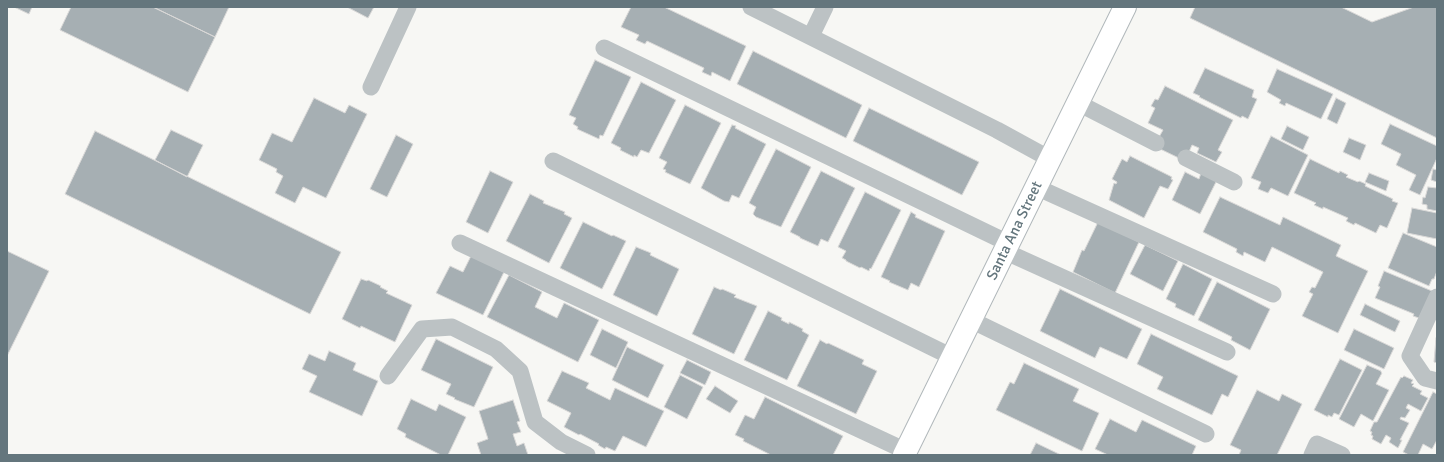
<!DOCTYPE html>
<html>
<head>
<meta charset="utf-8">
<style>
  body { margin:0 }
  #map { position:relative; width:1444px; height:462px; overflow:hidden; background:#f7f7f4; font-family:Signika,sans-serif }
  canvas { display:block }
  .frame { position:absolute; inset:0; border:8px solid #64767d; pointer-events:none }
</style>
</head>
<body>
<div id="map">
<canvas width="1444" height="462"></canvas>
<div class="frame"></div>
</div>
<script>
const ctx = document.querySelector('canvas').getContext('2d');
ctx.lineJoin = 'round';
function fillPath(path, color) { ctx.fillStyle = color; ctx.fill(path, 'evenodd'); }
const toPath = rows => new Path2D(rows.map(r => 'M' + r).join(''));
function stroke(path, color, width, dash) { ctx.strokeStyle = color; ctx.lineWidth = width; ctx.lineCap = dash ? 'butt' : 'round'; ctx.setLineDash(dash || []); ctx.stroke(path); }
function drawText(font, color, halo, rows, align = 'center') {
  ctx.font = font + ' Signika,sans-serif'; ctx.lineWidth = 4; ctx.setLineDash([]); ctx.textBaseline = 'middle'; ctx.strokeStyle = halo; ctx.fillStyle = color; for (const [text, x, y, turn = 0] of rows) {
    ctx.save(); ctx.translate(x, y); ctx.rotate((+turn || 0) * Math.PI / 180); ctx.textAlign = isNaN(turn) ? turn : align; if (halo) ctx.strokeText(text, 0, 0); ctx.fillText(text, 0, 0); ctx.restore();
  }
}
const building = toPath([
  [14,7,32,7,29,14,14,7],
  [71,7,153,7,215,37,188,92,60,30,71,7],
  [153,7,229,7,215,37,153,7],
  [347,7,374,7,368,18,347,7],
  [631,7,664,7,746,46,730,81,712,72,711,76,702,72,704,68,647,41,645,44,636,40,639,35,621,27,631,7],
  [1195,7,1341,7,1372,22,1414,7,1437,7,1437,138,1190,18,1195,7],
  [753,51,862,105,846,138,737,84,753,51],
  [595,60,631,77,603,136,600,135,599,139,577,129,578,127,573,124,576,118,569,115,595,60],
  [1205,68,1254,90,1252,97,1257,99,1248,119,1242,116,1241,118,1199,97,1200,96,1193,93,1205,68],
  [1277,69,1333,94,1321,119,1286,103,1285,106,1279,103,1281,100,1267,92,1277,69],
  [641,82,676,100,649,153,641,150,637,157,634,155,634,157,620,150,621,148,611,143,641,82],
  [1165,86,1233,120,1218,150,1222,152,1216,162,1197,153,1199,148,1192,145,1185,161,1154,146,1163,130,1148,123,1155,108,1151,106,1155,99,1158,100,1165,86],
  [314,98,345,113,349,105,367,114,326,198,303,187,295,203,275,193,283,176,276,172,277,169,259,160,272,133,292,142,314,98],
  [1336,98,1346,103,1337,124,1327,119,1336,98],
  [685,105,721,123,690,184,665,172,666,170,663,169,667,162,659,158,685,105],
  [869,108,979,162,962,195,853,141,869,108],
  [1390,124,1437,146,1437,158,1420,195,1409,190,1416,175,1396,165,1401,154,1381,144,1390,124],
  [732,125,736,126,735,128,766,144,739,198,732,195,729,202,724,201,701,188,732,125],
  [1287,126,1309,137,1303,150,1281,139,1287,126],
  [171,130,203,145,187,177,155,160,171,130],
  [95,131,341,252,310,314,65,194,95,131],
  [396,135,413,144,387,197,370,189,396,135],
  [1271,136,1308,155,1288,196,1271,188,1268,193,1258,189,1261,182,1251,178,1271,136],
  [1349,138,1366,145,1360,160,1343,152,1349,138],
  [776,149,811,167,781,227,756,217,753,214,756,207,749,203,776,149],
  [1130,156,1172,177,1171,179,1173,180,1168,189,1160,186,1144,218,1109,200,1114,183,1116,184,1117,182,1112,179,1122,159,1127,162,1130,156],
  [1310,159,1339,173,1340,171,1348,175,1346,177,1358,182,1359,181,1366,184,1365,186,1393,199,1392,201,1398,203,1387,228,1380,225,1376,233,1355,223,1354,225,1346,221,1348,218,1323,207,1323,209,1314,205,1316,203,1294,193,1310,159],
  [1433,169,1437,170,1437,182,1431,180,1433,169],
  [490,171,513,182,488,233,466,222,490,171],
  [821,171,855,188,828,242,821,239,818,246,800,238,800,237,790,232,821,171],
  [1185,172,1199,179,1201,173,1217,180,1200,214,1172,200,1185,172],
  [1369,173,1389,181,1386,191,1365,182,1369,173],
  [1428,187,1437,188,1437,211,1427,209,1427,205,1422,204,1423,197,1425,198,1428,187],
  [865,192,901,210,871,269,870,268,869,271,861,267,860,268,846,261,846,260,842,258,846,251,838,247,865,192],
  [530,194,544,201,543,203,565,212,564,214,572,218,549,263,506,241,530,194],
  [1220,197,1280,225,1283,217,1341,245,1336,256,1368,271,1338,333,1302,316,1313,294,1309,292,1312,287,1315,288,1323,272,1272,247,1265,262,1244,252,1243,256,1236,252,1237,249,1203,232,1220,197],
  [1412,208,1437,213,1437,239,1407,233,1412,208],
  [911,212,916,215,915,217,945,231,919,287,911,283,908,290,889,282,890,281,881,277,911,212],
  [583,222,612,236,613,235,626,241,602,289,560,268,583,222],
  [1098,222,1139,242,1115,293,1073,272,1082,250,1084,251,1098,222],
  [1403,233,1437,247,1437,271,1434,279,1432,279,1429,286,1388,268,1403,233],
  [1145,245,1178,261,1163,291,1130,274,1145,245],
  [636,247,651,253,650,255,679,269,657,316,613,295,636,247],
  [7,251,49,271,7,356,7,251],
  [471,256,504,272,483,315,436,293,450,266,463,272,471,256],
  [1183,264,1212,279,1194,316,1175,307,1176,304,1166,299,1183,264],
  [1384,271,1432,291,1419,318,1413,316,1414,314,1375,298,1380,287,1378,286,1384,271],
  [509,275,542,292,535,307,557,318,564,303,599,320,578,362,487,317,509,275],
  [361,279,367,281,368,280,381,286,380,287,388,291,386,293,412,305,395,342,361,326,360,328,342,319,361,279],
  [1217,282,1270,309,1250,350,1231,340,1232,337,1198,320,1217,282],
  [714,287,721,290,722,289,736,295,734,297,757,306,734,354,692,334,714,287],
  [1060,289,1142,329,1127,359,1100,347,1095,358,1040,331,1060,289],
  [1365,304,1400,321,1395,332,1360,315,1365,304],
  [768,311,782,318,781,320,789,324,789,322,803,329,802,331,809,335,787,380,744,360,768,311],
  [602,329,628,342,616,368,590,355,602,329],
  [1354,329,1394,348,1384,369,1344,350,1354,329],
  [1151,334,1238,376,1228,397,1222,394,1212,415,1157,389,1163,377,1137,364,1151,334],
  [1436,338,1437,338,1437,363,1434,362,1436,338],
  [436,339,493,367,474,407,454,399,455,398,446,394,451,384,421,370,436,339],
  [820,340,827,344,828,343,864,360,862,364,877,371,856,414,797,386,820,340],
  [627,347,664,365,648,398,612,380,627,347],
  [329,351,356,363,353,370,378,381,362,416,309,392,317,376,302,369,309,354,325,361,329,351],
  [1340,359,1362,370,1339,415,1334,413,1332,417,1328,415,1328,417,1314,410,1340,359],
  [687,360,711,372,705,385,680,373,687,360],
  [1024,363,1079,389,1073,401,1099,413,1082,451,996,410,1010,382,1014,384,1024,363],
  [1367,365,1381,371,1381,372,1382,373,1376,384,1389,390,1373,421,1361,414,1354,427,1339,419,1367,365],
  [562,371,589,383,586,388,610,400,615,388,664,411,646,447,623,436,615,451,606,447,605,449,598,445,599,444,580,434,579,435,564,427,571,413,547,401,562,371],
  [680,375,703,387,687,419,664,407,680,375],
  [1404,376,1413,380,1411,383,1414,384,1412,386,1422,391,1420,394,1428,398,1421,411,1408,404,1406,408,1410,410,1405,418,1401,417,1400,419,1409,423,1400,440,1402,440,1398,448,1389,442,1391,438,1386,435,1381,444,1372,439,1373,436,1371,435,1372,432,1370,431,1374,422,1377,422,1401,377,1402,378,1404,376],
  [715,386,738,401,730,413,706,399,715,386],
  [1257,390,1279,401,1282,394,1302,404,1277,455,1239,455,1241,450,1230,445,1257,390],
  [1433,392,1437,394,1437,440,1432,449,1423,444,1418,455,1409,455,1403,452,1433,392],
  [765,397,843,436,833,455,771,455,743,441,744,439,735,435,745,415,754,419,765,397],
  [411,399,436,411,439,404,466,417,448,455,441,455,405,437,406,434,397,429,411,399],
  [513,400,520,421,517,422,521,432,513,434,517,446,524,443,528,455,481,455,477,443,488,439,479,411,513,400],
  [1110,419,1136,432,1142,420,1196,446,1192,455,1108,455,1095,449,1110,419],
  [1036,443,1061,455,1030,455,1036,443]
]);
const lane = toPath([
  [751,7,997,130,1050,159],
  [811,36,825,7],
  [604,48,1008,243],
  [371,87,408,7],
  [1078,103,1156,143],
  [1186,158,1234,182],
  [553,161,952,357],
  [1036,187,1273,294],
  [460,243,906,451],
  [1004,251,1227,352],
  [1437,297,1410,356,1425,378,1437,381],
  [971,320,1206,434],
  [388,376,422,329,452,327,496,349,520,371,535,422,561,442,587,455],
  [1312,455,1317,444,1342,455]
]);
const secondary = toPath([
  [904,455,1125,7]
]);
const streetNames = [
  ["Santa Ana Street",1015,231,-64]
];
fillPath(building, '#a6afb3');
stroke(building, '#d9d8d7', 1);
stroke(secondary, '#b1b8bb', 24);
stroke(lane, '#bcc2c4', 17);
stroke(secondary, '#fff', 22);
drawText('15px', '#64767d', '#fff', streetNames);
</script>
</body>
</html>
